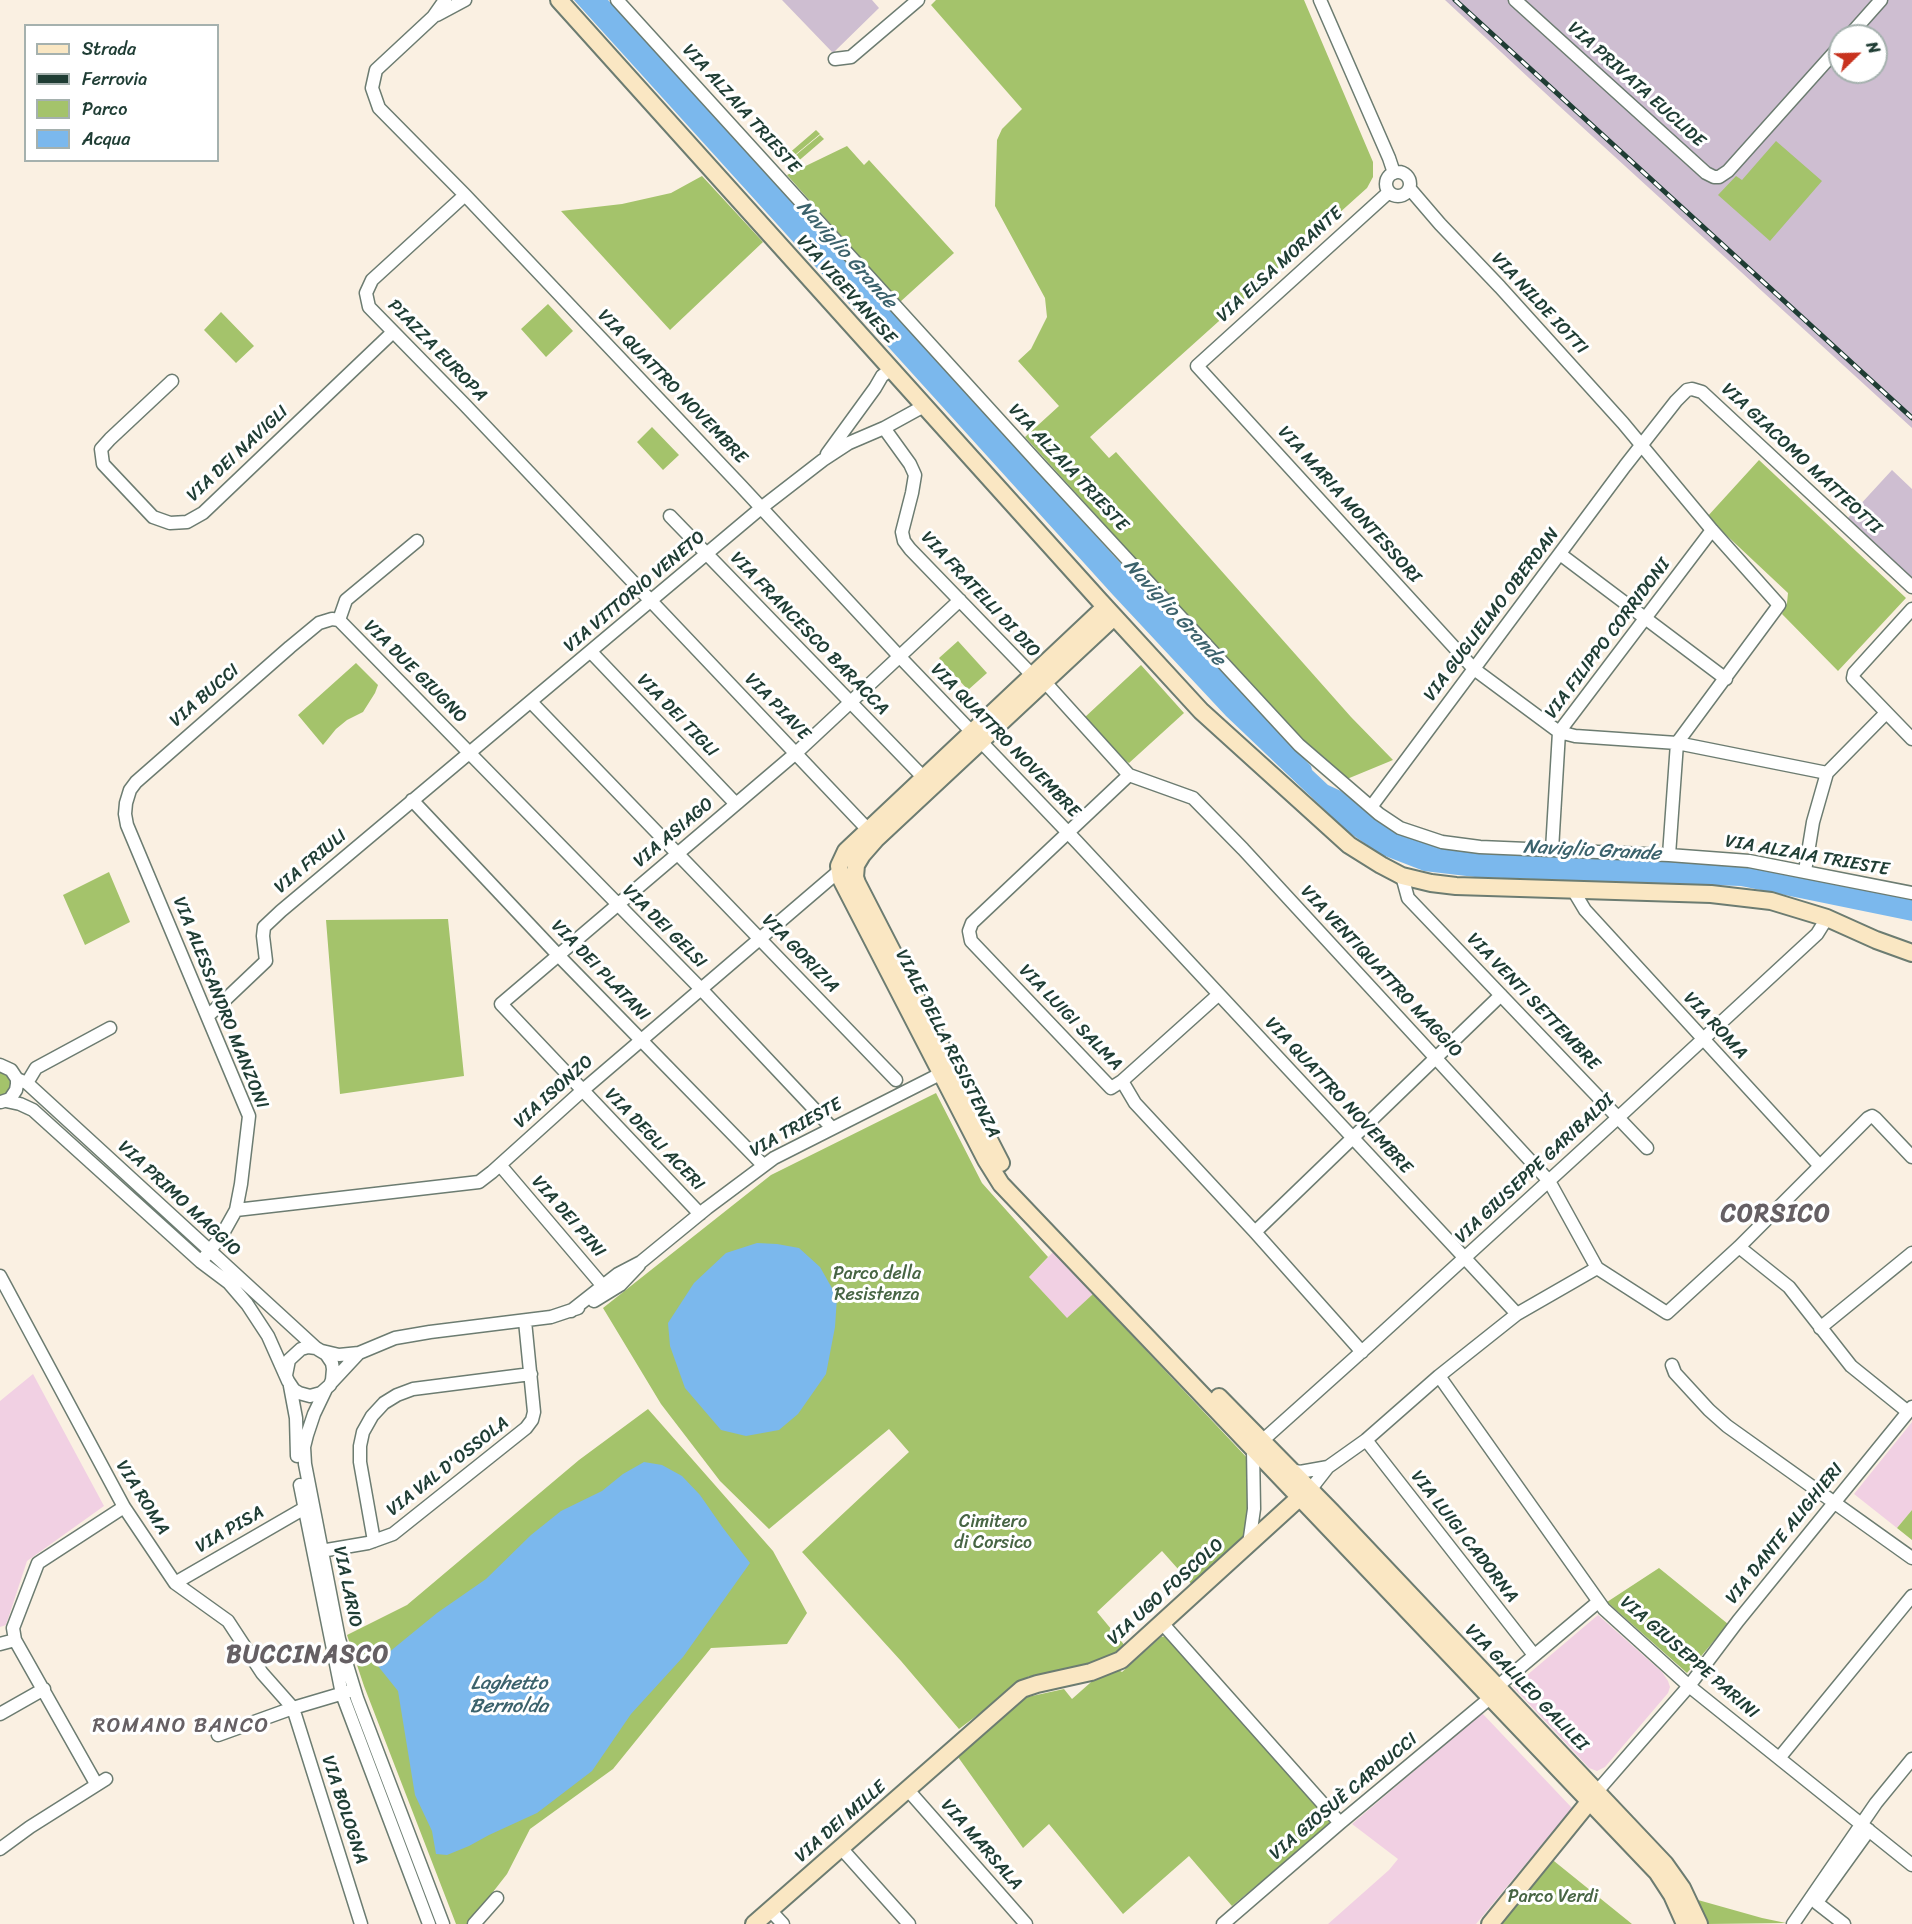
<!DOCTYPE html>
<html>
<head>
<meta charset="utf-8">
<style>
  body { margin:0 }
  #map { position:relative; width:1912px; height:1924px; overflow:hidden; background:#faf0e2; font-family:Sriracha,sans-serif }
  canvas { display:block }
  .legend { position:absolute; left:24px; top:24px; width:195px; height:138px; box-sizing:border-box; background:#fff; border:2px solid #a5b1ae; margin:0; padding:8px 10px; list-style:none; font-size:18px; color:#1f3d34 }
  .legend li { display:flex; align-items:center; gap:12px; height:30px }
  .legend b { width:30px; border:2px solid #a5b1ae }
  .north { position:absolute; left:1828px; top:24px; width:60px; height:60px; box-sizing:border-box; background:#fff; border:2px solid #a5b1ae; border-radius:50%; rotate:67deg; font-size:16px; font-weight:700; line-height:24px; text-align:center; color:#1f3d34 }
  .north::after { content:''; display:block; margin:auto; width:21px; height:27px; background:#c8321e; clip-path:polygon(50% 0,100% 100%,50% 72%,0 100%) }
</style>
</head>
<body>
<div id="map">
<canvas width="1912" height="1924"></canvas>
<ul class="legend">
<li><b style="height:8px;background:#fae7c3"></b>Strada</li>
<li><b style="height:8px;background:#1f3d34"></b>Ferrovia</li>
<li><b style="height:16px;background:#a4c36b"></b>Parco</li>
<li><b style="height:16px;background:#7bb8ed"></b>Acqua</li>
</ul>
<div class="north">N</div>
</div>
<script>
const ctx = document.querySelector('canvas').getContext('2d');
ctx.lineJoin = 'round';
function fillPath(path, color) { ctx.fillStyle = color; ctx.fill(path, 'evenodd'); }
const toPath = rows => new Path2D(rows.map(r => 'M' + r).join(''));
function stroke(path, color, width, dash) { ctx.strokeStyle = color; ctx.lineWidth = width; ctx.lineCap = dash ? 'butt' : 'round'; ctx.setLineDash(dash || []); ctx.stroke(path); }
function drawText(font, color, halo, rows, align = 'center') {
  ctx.font = font + ' Sriracha,sans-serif'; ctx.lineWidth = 6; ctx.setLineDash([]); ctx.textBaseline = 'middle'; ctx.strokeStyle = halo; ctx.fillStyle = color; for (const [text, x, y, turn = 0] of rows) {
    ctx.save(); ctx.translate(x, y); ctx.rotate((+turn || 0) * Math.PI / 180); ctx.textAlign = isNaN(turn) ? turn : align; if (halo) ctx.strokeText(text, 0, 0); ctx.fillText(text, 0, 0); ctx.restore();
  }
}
const built = toPath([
  [1053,1252,1093,1294,1067,1319,1029,1277],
  [33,1374,104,1506,27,1561,6,1625,0,1627,0,1401],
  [1912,1422,1912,1510,1897,1528,1854,1494],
  [1598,1615,1662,1672,1668,1681,1670,1687,1668,1693,1605,1767,1597,1771,1589,1768,1513,1687],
  [1482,1713,1572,1808,1476,1924,1328,1924,1389,1870,1398,1859,1352,1824]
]);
const industrial = toPath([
  [782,0,872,0,879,8,833,53],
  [1445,0,1912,0,1912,428,1557,104],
  [1840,36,1876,36,1876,72,1840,72],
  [1892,470,1912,489,1912,581,1846,520]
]);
const green = toPath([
  [936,0,1304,0,1373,162,1373,177,1367,188,1090,437,1109,458,1116,452,1351,717,1393,760,1347,779,1324,757,1303,743,1025,437,1059,406,1018,361,1031,349,1047,317,1045,298,995,206,997,140,1002,129,1022,109,931,5],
  [816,130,820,134,790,159,787,155],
  [820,135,824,139,795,164,791,159],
  [1776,141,1822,181,1770,241,1718,195,1736,176,1742,180],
  [847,146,864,165,869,160,954,253,900,302,787,175],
  [702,176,763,242,670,330,561,211,622,204,671,193],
  [548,304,573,331,546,357,521,329],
  [221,312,254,346,236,363,204,330],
  [652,427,679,455,663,470,637,442],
  [1759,460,1906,598,1838,671,1782,614,1787,603,1788,593,1707,517],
  [958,641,987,673,968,690,939,658],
  [356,663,378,685,375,693,363,712,347,720,336,729,323,745,298,715],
  [1141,665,1184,713,1129,763,1118,755,1084,718],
  [109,872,130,922,85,945,63,895],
  [448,919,464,1076,340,1094,326,920],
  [0,1070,7,1073,13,1084,7,1095,0,1097],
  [936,1093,982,1183,1048,1257,1029,1277,1067,1318,1093,1294,1250,1461,1250,1514,1243,1547,1194,1587,1162,1551,1097,1612,1126,1647,1110,1662,1037,1679,1029,1676,959,1729,901,1661,802,1552,909,1452,889,1429,769,1529,720,1481,661,1404,603,1308,771,1175],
  [648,1409,773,1551,807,1613,787,1644,711,1648,613,1769,530,1829,507,1874,468,1924,456,1924,364,1686,347,1635,407,1605,579,1460],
  [1912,1510,1912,1540,1897,1528],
  [1659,1568,1728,1624,1687,1673,1607,1602],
  [1166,1636,1332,1823,1232,1906,1189,1856,1123,1914,1049,1824,1023,1848,958,1757,1023,1698,1064,1689,1072,1699,1099,1675,1117,1669,1122,1672,1161,1637],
  [1549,1857,1632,1924,1496,1924],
  [1698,1900,1762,1918,1786,1923,1707,1924]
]);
const water = toPath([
  [574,0,608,0,1135,579,1311,766,1312,770,1328,785,1341,791,1366,811,1386,825,1408,834,1751,866,1912,899,1912,921,1741,886,1475,877,1424,871,1380,854,1347,831,1226,716,1113,595],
  [757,1243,777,1244,799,1248,820,1267,837,1297,835,1327,826,1374,798,1414,779,1430,746,1436,721,1430,685,1388,670,1346,668,1323,694,1283,726,1253],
  [644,1462,662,1465,682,1476,700,1495,723,1528,750,1563,683,1657,631,1714,592,1771,537,1813,489,1835,469,1846,447,1855,436,1854,432,1831,415,1795,398,1691,378,1666,388,1653,437,1613,486,1579,531,1535,561,1511,602,1491,623,1474]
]);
const street = toPath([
  [445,0,433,17,376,70,372,88,379,108,465,195,741,486,899,656,1077,842,1517,1314],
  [617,0,1041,466,1299,745,1379,814,1400,828,1442,842,1480,847,1669,855,1749,861,1912,893],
  [1320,0,1389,158,1394,173],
  [1515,0,1706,173,1714,177,1719,177,1728,171,1840,46],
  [437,15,465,0],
  [1849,36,1881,0],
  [835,59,851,57,918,0],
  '1386 184a12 12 0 1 1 24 0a12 12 0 1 1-24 0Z',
  [1410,189,1440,224,1500,287,1623,423,1712,530,1779,605,1677,743,1669,855],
  [1389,192,1197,366,1474,669,1559,732,1575,736,1677,743,1827,773],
  [465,195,372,280,366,293,369,307,465,405,873,835],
  [172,381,110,439,101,449,103,464,153,517,170,523,187,522,203,513,393,332],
  [884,428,910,464,915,475,912,493,902,532,904,541,910,549,1032,675,1044,681,1129,775,1193,798,1243,849,1549,1181,1597,1268,1667,1313,1739,1247,1868,1118,1872,1116,1875,1118,1912,1157],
  [827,454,875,388,882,376,891,369],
  [670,516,923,777],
  [1560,554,1726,679],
  [1912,609,1854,673,1853,678,1912,739],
  [339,620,701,989,832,1128],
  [339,620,346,600,417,541],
  [591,652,736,804],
  [531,702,896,1080],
  [1129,775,972,923,969,931,971,941,1111,1088,1122,1081,1218,995],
  [412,800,558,955,763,1165],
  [1371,807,1625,466,1676,401,1687,390,1692,389,1702,392,1912,587],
  [1552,850,1559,732,1712,530],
  [1805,871,1813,822,1827,773,1886,713],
  [1402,876,1408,898,1647,1148],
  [1573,890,1585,910,1819,1165],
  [208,1016,266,961,263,936,264,927,281,911,761,508,823,460,849,443,884,428,924,406],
  [0,1065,11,1070,17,1079,17,1084,16,1090,10,1099,1,1102],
  [17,1079,27,1083,316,1348],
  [1122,1081,1135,1103,1255,1232,1362,1352],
  [27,1083,36,1068,110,1028],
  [6,1101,20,1104,33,1110,201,1262,229,1283,247,1304,268,1336,288,1381,294,1390,299,1393,310,1396,321,1393,330,1385,332,1380,333,1369,332,1363,326,1354,316,1348,308,1347,301,1349,289,1360,286,1375],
  [500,1165,608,1292],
  [236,1210,479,1182,492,1172,583,1090,839,871],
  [700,1214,501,1004,796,753,960,600],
  [1255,1232,1501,995],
  [1739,1247,1789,1287,1851,1366,1908,1412],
  [201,1262,222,1235,236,1210,241,1184,249,1116,127,825,125,814,126,803,130,790,136,782,290,647,319,623,332,619,339,620],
  [0,1276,124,1507,175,1583,228,1621,262,1673,293,1708,361,1924],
  [594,1301,620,1285,639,1265],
  [571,1311,618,1274,641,1262,707,1208,774,1158,948,1070],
  [1820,1328,1912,1253],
  [322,1351,339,1355,359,1353],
  [1672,1365,1675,1373,1709,1410,1727,1426,1912,1558],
  [1439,1376,1604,1609,1689,1686,1912,1865],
  [332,1382,359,1353,395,1338,430,1332,551,1317,578,1308],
  [290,1386,296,1418,297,1456],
  [326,1389,314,1414,307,1435,304,1447,305,1464,339,1639,357,1698,443,1924],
  [1366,1440,1534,1655],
  [1290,1470,1300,1472,1328,1467],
  [300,1485,342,1694,429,1924],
  [1310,1490,1328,1467,1366,1440,1439,1376,1517,1314,1597,1268],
  [374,1541,360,1462,360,1446,363,1432,372,1416,384,1403,397,1395,413,1389,531,1374],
  [1249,1544,1254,1509,1253,1449,1368,1346,1622,1114,1817,934,1827,918],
  [321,1551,368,1543,393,1534,526,1428,532,1420,534,1412,525,1321],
  [175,1583,303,1509],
  [1162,1623,1340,1823],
  [0,1644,15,1640],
  [1498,1686,1598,1602],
  [0,1714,44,1689],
  [218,1735,293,1708,347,1692],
  [1780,1757,1912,1596],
  [95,1785,94,1780,15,1640,13,1628,38,1563,124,1507],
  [908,1790,1026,1924],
  [1593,1796,1689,1686,1738,1621,1912,1407],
  [841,1848,909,1924],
  [0,1849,30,1827,106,1779],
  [1820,1898,1869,1830],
  [1817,1903,1844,1924],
  [770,1910,783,1924],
  [474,1924,497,1898],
  [1223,1924,1340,1823,1490,1698],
  [1793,1924,1876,1803,1912,1759]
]);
const secondary = toPath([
  [559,0,1100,601,1201,711,1349,845,1381,865,1402,876,1431,883,1456,886,1711,894,1771,901,1827,918,1876,940,1912,953],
  [1105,607,846,851,839,866,841,879,986,1160,1001,1184,1657,1872,1672,1895,1685,1924],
  [1001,1163,857,883,855,877,856,865,862,855,876,839,1114,617],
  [1219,1397,1331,1511,1665,1864,1682,1888,1699,1924],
  [754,1924,1022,1689,1037,1684,1091,1672,1121,1660,1299,1498,1307,1492],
  [1490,1924,1589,1802]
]);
const rail = toPath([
  [1455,0,1912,418]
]);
const streetNames = [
  ["VIA PRIVATA EUCLIDE",1636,85,42],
  ["VIA ALZAIA TRIESTE",741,109,48],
  ["VIA ELSA MORANTE",1280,265,-42],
  ["VIA VIGEVANESE",846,290,48],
  ["VIA NILDE IOTTI",1539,304,47],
  ["PIAZZA EUROPA",437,351,46],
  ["VIA QUATTRO NOVEMBRE",672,387,46],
  ["VIA DEI NAVIGLI",238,454,-43],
  ["VIA GIACOMO MATTEOTTI",1801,459,43],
  ["VIA ALZAIA TRIESTE",1068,468,47],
  ["VIA MARIA MONTESSORI",1349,505,48],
  ["VIA VITTORIO VENETO",635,592,-40],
  ["VIA FRATELLI DI DIO",980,595,47],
  ["VIA GUGLIELMO OBERDAN",1492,615,-53],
  ["VIA FRANCESCO BARACCA",809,634,46],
  ["VIA FILIPPO CORRIDONI",1608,639,-53],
  ["VIA DUE GIUGNO",415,672,45],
  ["VIA BUCCI",205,696,-41],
  ["VIA PIAVE",777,707,46],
  ["VIA DEI TIGLI",677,716,46],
  ["VIA QUATTRO NOVEMBRE",1005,741,46],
  ["VIA ASIAGO",674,833,-40],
  ["VIA ALZAIA TRIESTE",1807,856,10],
  ["VIA FRIULI",311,862,-40],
  ["VIA DEI GELSI",664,927,45],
  ["VIA GORIZIA",800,954,46],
  ["VIA DEI PLATANI",600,971,46],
  ["VIA VENTIQUATTRO MAGGIO",1381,972,47],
  ["VIA VENTI SETTEMBRE",1533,1002,46],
  ["VIA ALESSANDRO MANZONI",220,1003,68],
  ["VIA LUIGI SALMA",1070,1018,46],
  ["VIA ROMA",1715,1026,47],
  ["VIALE DELLA RESISTENZA",947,1044,63],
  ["VIA ISONZO",554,1092,-42],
  ["VIA QUATTRO NOVEMBRE",1338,1096,47],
  ["VIA TRIESTE",796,1128,-29],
  ["VIA DEGLI ACERI",654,1140,46],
  ["VIA GIUSEPPE GARIBALDI",1535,1169,-43],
  ["VIA PRIMO MAGGIO",179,1199,43],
  ["VIA DEI PINI",568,1217,49],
  ["VIA VAL D'OSSOLA",448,1467,-38],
  ["VIA ROMA",142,1498,58],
  ["VIA PISA",230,1530,-30],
  ["VIA DANTE ALIGHIERI",1785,1534,-51],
  ["VIA LUIGI CADORNA",1464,1537,52],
  ["VIA LARIO",347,1587,78],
  ["VIA UGO FOSCOLO",1166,1592,-42],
  ["VIA GIUSEPPE PARINI",1689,1658,41],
  ["VIA GALILEO GALILEI",1526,1688,46],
  ["VIA GIOSUÈ CARDUCCI",1344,1797,-40],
  ["VIA BOLOGNA",344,1810,72],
  ["VIA DEI MILLE",841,1822,-41],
  ["VIA MARSALA",981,1845,49]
];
const parkNames = [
  ["Parco della",877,1274],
  ["Resistenza",877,1295],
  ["Cimitero",993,1522],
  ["di Corsico",993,1543],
  ["Parco Verdi",1553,1897]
];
const waterNames = [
  ["Naviglio Grande",846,255,48],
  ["Naviglio Grande",1174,613,47],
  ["Naviglio Grande",1592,851,3],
  ["Laghetto",509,1684],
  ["Bernolda",509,1707]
];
const quarterNames = [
  ["ROMANO BANCO",181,1727]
];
const districtNames = [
  ["CORSICO",1776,1215],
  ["BUCCINASCO",308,1656]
];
fillPath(built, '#f1d0e3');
fillPath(industrial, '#cebed1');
fillPath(green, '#a4c36b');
fillPath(water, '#7bb8ed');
stroke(street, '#6c7c71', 15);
stroke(secondary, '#6c7c71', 20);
stroke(street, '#fff', 12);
stroke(secondary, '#fae7c3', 16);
stroke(rail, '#1f3d34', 5);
stroke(rail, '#fff', 3, [9]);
drawText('18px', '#1f3d34', '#fff', streetNames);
drawText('18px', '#476544', '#fff', parkNames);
drawText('italic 20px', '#3b626c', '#fff', waterNames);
ctx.letterSpacing = '1.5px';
drawText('21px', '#666064', '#fff', quarterNames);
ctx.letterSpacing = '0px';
ctx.letterSpacing = '1.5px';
drawText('bold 24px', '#666064', '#fff', districtNames);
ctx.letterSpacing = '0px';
</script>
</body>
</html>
